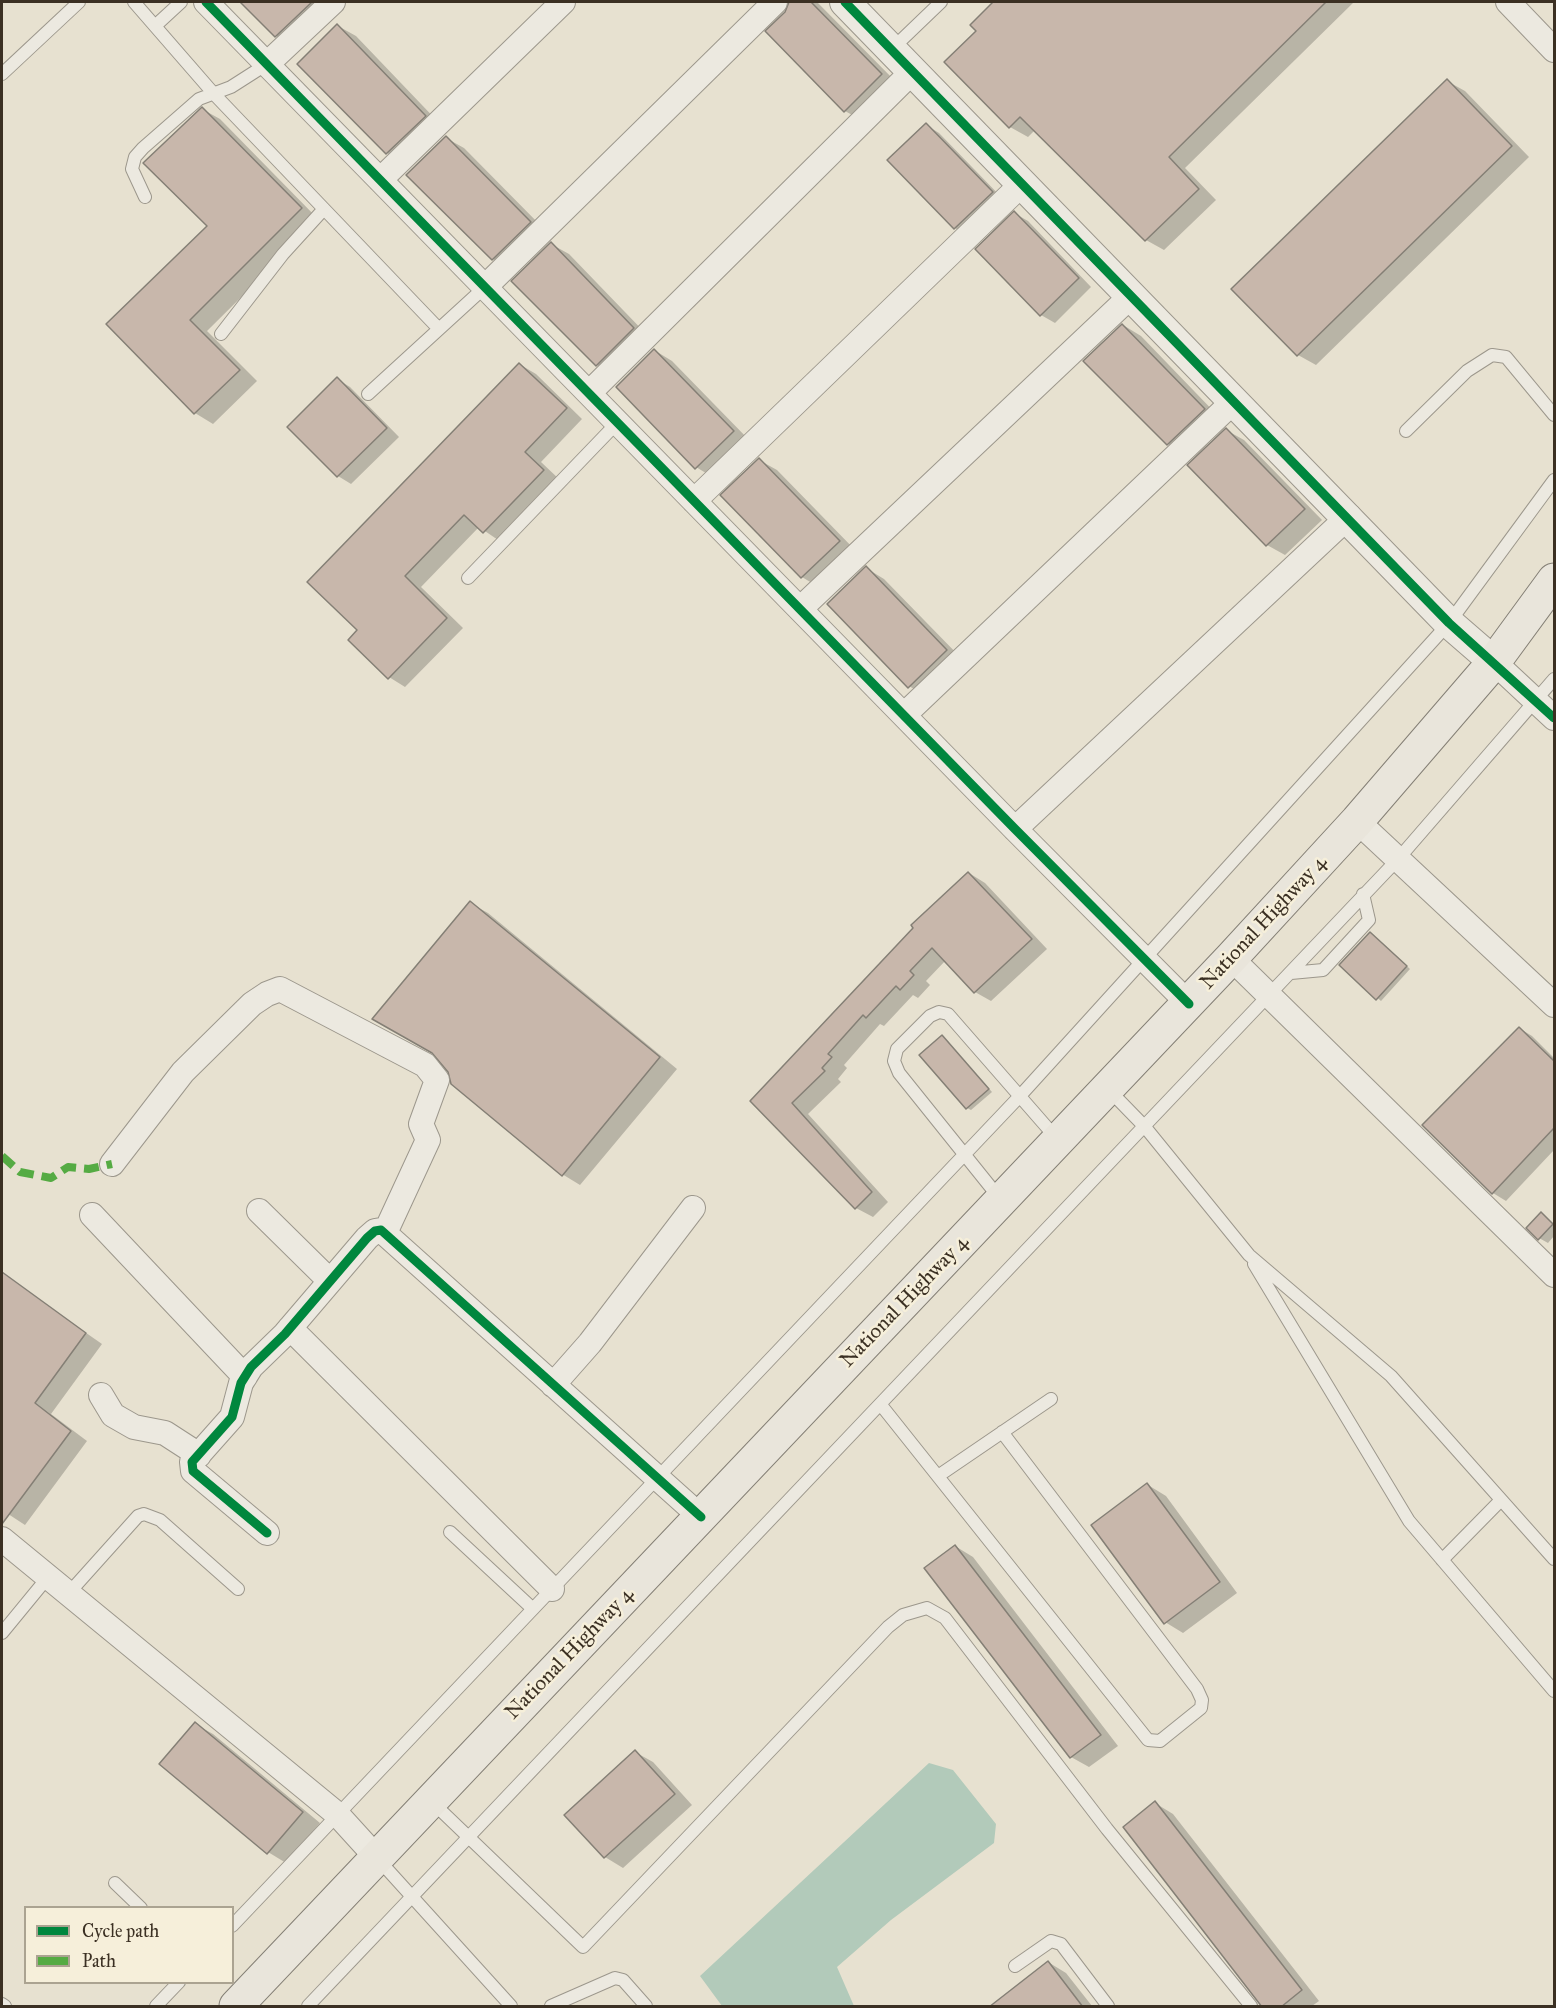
<!DOCTYPE html>
<html>
<head>
<meta charset="utf-8">
<style>
  body { margin:0 }
  #map { position:relative; width:1556px; height:2008px; overflow:hidden; background:#e7e1d0; font-family:"IM FELL Great Primer",serif }
  canvas { display:block }
  .frame { position:absolute; inset:0; border:3px solid #3b3023; pointer-events:none }
  .legend { position:absolute; left:24px; top:1906px; width:210px; height:78px; box-sizing:border-box; background:#f6efda; border:2px solid #aba391; margin:0; padding:8px 10px; list-style:none; font-size:18px; color:#3b3023 }
  .legend li { display:flex; align-items:center; gap:12px; height:30px }
  .legend b { width:30px; border:2px solid #aba391 }
</style>
</head>
<body>
<div id="map">
<canvas width="1556" height="2008"></canvas>
<div class="frame"></div>
<ul class="legend">
<li><b style="height:8px;background:#00873e"></b>Cycle path</li>
<li><b style="height:8px;background:#55ab43"></b>Path</li>
</ul>
</div>
<script>
const ctx = document.querySelector('canvas').getContext('2d');
ctx.lineJoin = 'round';
function fillPath(path, color) { ctx.fillStyle = color; ctx.fill(path, 'evenodd'); }
const toPath = rows => new Path2D(rows.map(r => 'M' + r).join(''));
function stroke(path, color, width, dash) { ctx.strokeStyle = color; ctx.lineWidth = width; ctx.lineCap = dash ? 'butt' : 'round'; ctx.setLineDash(dash || []); ctx.stroke(path); }
function drawText(font, color, halo, rows, align = 'center') {
  ctx.font = font + ' "IM FELL Great Primer",serif'; ctx.lineWidth = 5; ctx.setLineDash([]); ctx.textBaseline = 'middle'; ctx.strokeStyle = halo; ctx.fillStyle = color; for (const [text, x, y, turn = 0] of rows) {
    ctx.save(); ctx.translate(x, y); ctx.rotate((+turn || 0) * Math.PI / 180); ctx.textAlign = isNaN(turn) ? turn : align; if (halo) ctx.strokeText(text, 0, 0); ctx.fillText(text, 0, 0); ctx.restore();
  }
}
const water = toPath([
  [929,1763,953,1770,996,1824,994,1843,891,1920,837,1967,854,2006,722,2006,700,1976]
]);
const shadow = toPath([
  [242,2,321,2,294,46,276,36],
  [790,2,817,2,899,85,863,121,845,111,786,13],
  [996,2,1354,2,1185,168,1216,200,1164,250,1146,240,1035,130,1028,137,1010,127,946,62,978,31,972,25],
  [338,26,356,36,443,127,405,163,387,153],
  [1447,81,1465,91,1529,157,1316,365,1298,355],
  [202,109,220,119,319,220,207,331,257,381,213,424,195,413,108,324,209,226],
  [926,125,939,133,1005,201,968,236,955,228],
  [446,138,464,148,548,233,511,270,493,259],
  [1014,213,1028,221,1091,287,1055,323,1041,315,977,249],
  [551,244,569,254,651,339,615,375,597,365],
  [1123,325,1141,336,1222,420,1186,454,1168,444],
  [654,350,672,361,751,442,714,478,696,467],
  [519,364,536,374,582,419,541,462,560,480,501,542,479,527,421,587,463,628,405,687,389,677,360,630],
  [337,379,350,387,399,437,351,484,338,476],
  [1226,430,1244,440,1322,520,1285,555,1267,545],
  [759,460,777,470,857,552,820,588,802,577,722,495],
  [866,568,884,579,964,661,927,697,909,686],
  [969,873,985,883,1047,949,991,1001,975,992,946,960,926,981,930,985,918,998,913,995,884,1026,880,1024,844,1065,847,1068,838,1079,841,1082,808,1114,888,1202,873,1217,856,1208,752,1101],
  [470,903,488,913,677,1069,580,1185,562,1174],
  [1374,936,1410,969,1381,1001,1341,965],
  [1519,1028,1532,1036,1554,1058,1554,1150,1506,1201,1493,1193],
  [945,1039,992,1092,971,1110,967,1108],
  [1541,1214,1554,1224,1554,1236,1548,1243,1539,1238],
  [3,1275,102,1344,51,1414,87,1441,25,1525,2,1510],
  [1148,1485,1166,1496,1237,1593,1183,1633,1165,1622],
  [955,1546,973,1557,1118,1746,1089,1767,1071,1757],
  [195,1724,213,1734,320,1823,286,1863,268,1852],
  [635,1752,653,1762,692,1805,623,1868,605,1857],
  [1155,1803,1173,1814,1319,2001,1312,2006,1264,2006],
  [1048,1962,1066,1973,1092,2006,1003,2006]
]);
const building = toPath([
  [240,2,312,2,275,37,240,2],
  [789,2,811,2,882,74,844,112,765,31,785,12,789,2],
  [993,2,1326,2,1169,157,1199,189,1145,241,1020,117,1009,128,944,62,976,31,970,25,993,2],
  [337,24,426,116,386,154,297,64,337,24],
  [1447,79,1512,146,1297,356,1231,289,1447,79],
  [202,107,302,208,190,320,240,370,194,414,106,324,207,226,143,163,202,107],
  [926,123,993,192,954,229,887,160,926,123],
  [446,136,531,222,492,260,406,175,446,136],
  [1014,211,1079,278,1040,316,975,249,1014,211],
  [551,242,634,328,596,366,511,281,551,242],
  [1122,324,1205,409,1167,445,1083,361,1122,324],
  [654,349,734,431,695,469,616,387,654,349],
  [519,363,567,408,525,452,544,470,483,533,464,515,405,576,447,618,388,679,348,640,357,630,307,582,519,363],
  [337,377,387,428,337,477,287,427,337,377],
  [1226,428,1305,509,1266,546,1187,465,1226,428],
  [759,458,840,541,801,578,720,495,759,458],
  [866,566,947,650,908,688,827,604,866,566],
  [968,872,1032,939,974,993,932,948,910,971,914,975,900,990,896,986,866,1018,863,1015,828,1054,832,1057,822,1068,825,1071,792,1103,872,1192,855,1209,750,1101,913,928,911,925,968,872],
  [470,901,660,1057,562,1176,451,1084,448,1072,432,1053,372,1019,470,901],
  [1370,932,1407,966,1376,1000,1339,965,1370,932],
  [1519,1027,1554,1061,1554,1128,1492,1194,1422,1125,1519,1027],
  [942,1035,989,1089,966,1109,919,1055,942,1035],
  [1541,1212,1553,1224,1538,1240,1526,1228,1541,1212],
  [2,1272,86,1333,35,1403,71,1431,2,1524,2,1272],
  [1147,1483,1220,1582,1164,1624,1091,1525,1147,1483],
  [955,1545,1101,1735,1070,1758,924,1568,955,1545],
  [195,1722,303,1812,267,1854,159,1764,195,1722],
  [635,1750,675,1794,604,1858,564,1815,635,1750],
  [1155,1801,1302,1990,1281,2007,1262,2007,1123,1827,1155,1801],
  [1048,1961,1083,2007,989,2007,1048,1961]
]);
const service = toPath([
  [134,2,214,94,439,329],
  [155,26,181,2],
  [892,49,941,2],
  [2,74,79,2],
  [145,197,132,169,135,157,143,148,199,99,231,87,267,64],
  [221,334,283,254,323,210],
  [368,394,485,287],
  [1406,431,1467,371,1492,355,1506,357,1554,415],
  [468,578,617,423],
  [1291,973,1323,970,1369,920,1363,894],
  [1109,1090,1145,1127,1249,1255,1391,1376,1554,1559],
  [1001,1200,899,1073,894,1061,897,1049,930,1016,939,1012,948,1014,1058,1140],
  [1254,1264,1409,1521,1554,1691],
  [881,1405,1148,1740,1160,1741,1201,1708,1202,1700,1197,1689,1002,1432],
  [938,1476,1051,1399],
  [450,1532,533,1609],
  [1442,1560,1501,1500],
  [68,1594,138,1516,144,1514,160,1520,238,1589],
  [2,1633,48,1577],
  [432,1802,583,1947,888,1627,903,1615,927,1608,945,1618,1107,1829,1251,2006],
  [377,1858,511,2006],
  [115,1883,141,1908],
  [232,1926,1019,1097,1449,623,1554,480],
  [1015,1966,1051,1941,1061,1944,1108,2006],
  [2,2004,5,2006],
  [156,2006,179,1982],
  [308,2006,1399,858,1554,679],
  [551,2006,615,1978,623,1980,646,2006]
]);
const minor = toPath([
  [206,2,1015,829,1189,1004],
  [1508,2,1554,50],
  [267,64,333,2],
  [380,180,563,2],
  [485,287,775,2],
  [589,393,913,71],
  [694,501,1023,183],
  [800,609,1132,295],
  [1494,662,1554,718],
  [904,715,1235,400],
  [1357,821,1554,1005],
  [1015,829,1349,516],
  [1231,958,1554,1275],
  [112,1164,183,1072,252,1004,267,994,280,989,425,1065,437,1080,421,1124,428,1140,385,1233],
  [259,1211,329,1280],
  [92,1215,245,1377],
  [290,1328,552,1589],
  [553,1385,590,1343,693,1208],
  [101,1395,113,1415,134,1427,165,1433,199,1455],
  [267,1533,193,1471,192,1462,232,1417,241,1383,251,1367,285,1334,367,1238,375,1231,381,1230,701,1517],
  [2,1539,337,1814,377,1858]
]);
const tertiary = toPath([
  [845,2,1449,623,1494,662]
]);
const trunk = toPath([
  [236,2006,1231,958,1357,821,1494,662,1554,580]
]);
const quiet = toPath([
  [2,1156,20,1172,51,1178,68,1167,89,1169,112,1164]
]);
const cycleway = toPath([
  [206,2,1015,829,1189,1004],
  [845,2,1449,623,1554,718],
  [267,1533,193,1471,192,1462,232,1417,241,1383,251,1367,285,1334,367,1238,375,1231,381,1230,701,1517]
]);
const streetNames = [
  ["National Highway 4",1264,923,-47],
  ["National Highway 4",905,1302,-46],
  ["National Highway 4",570,1654,-46]
];
fillPath(water, '#b2caba');
fillPath(shadow, '#0003');
fillPath(building, '#c8b7ab');
stroke(building, '#847f75', 1.5);
stroke(service, '#9c978c', 14);
stroke(minor, '#9c978c', 26);
stroke(tertiary, '#9c978c', 32);
stroke(trunk, '#847f75', 35);
stroke(service, '#ece9e0', 12);
stroke(minor, '#ece9e0', 24);
stroke(tertiary, '#ece9e0', 30);
stroke(trunk, '#e9e5db', 33);
stroke(quiet, '#55ab43', 8, [15, 8]);
stroke(cycleway, '#00873e', 9);
drawText('21px', '#3b3023', '#f6efda', streetNames);
</script>
</body>
</html>
